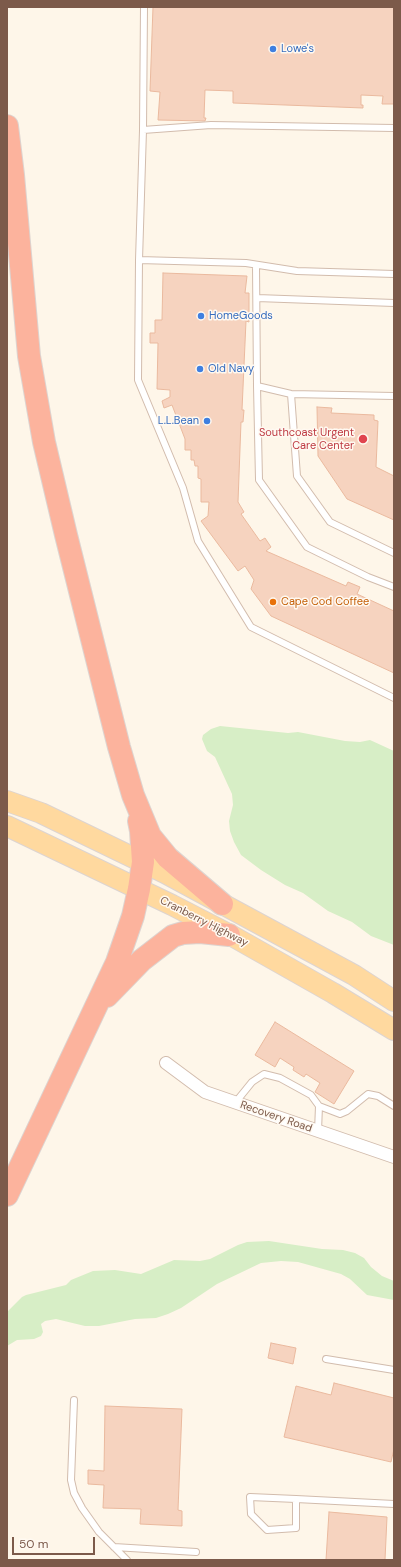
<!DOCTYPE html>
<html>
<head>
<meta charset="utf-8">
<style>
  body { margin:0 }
  #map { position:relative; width:401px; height:1567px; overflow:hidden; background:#fef6e9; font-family:"DM Sans",sans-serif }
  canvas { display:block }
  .frame { position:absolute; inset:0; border:8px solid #7c5a4a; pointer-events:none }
  .scale { position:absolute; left:12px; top:1537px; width:83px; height:18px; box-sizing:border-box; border:2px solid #7c5a4a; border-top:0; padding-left:5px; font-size:12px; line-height:14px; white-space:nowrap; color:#7c5a4a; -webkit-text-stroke:3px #fff9f1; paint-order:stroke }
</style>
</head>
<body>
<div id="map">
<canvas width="401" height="1567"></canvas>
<div class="frame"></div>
<div class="scale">50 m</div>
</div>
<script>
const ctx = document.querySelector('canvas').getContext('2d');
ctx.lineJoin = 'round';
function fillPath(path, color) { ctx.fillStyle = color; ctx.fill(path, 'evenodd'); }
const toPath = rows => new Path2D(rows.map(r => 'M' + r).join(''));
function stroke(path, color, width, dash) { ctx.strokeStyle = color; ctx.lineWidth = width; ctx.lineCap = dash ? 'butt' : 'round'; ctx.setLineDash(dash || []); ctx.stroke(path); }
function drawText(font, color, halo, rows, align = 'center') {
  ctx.font = font + ' "DM Sans",sans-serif'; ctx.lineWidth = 3; ctx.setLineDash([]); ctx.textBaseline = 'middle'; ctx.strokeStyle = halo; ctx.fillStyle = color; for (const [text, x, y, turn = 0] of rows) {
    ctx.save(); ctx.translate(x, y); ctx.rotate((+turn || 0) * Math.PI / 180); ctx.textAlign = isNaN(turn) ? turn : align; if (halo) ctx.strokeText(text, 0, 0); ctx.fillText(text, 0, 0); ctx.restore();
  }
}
const green = toPath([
  [220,726,288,733,298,732,345,741,360,742,370,740,394,751,394,945,371,936,352,922,328,911,303,893,285,885,261,870,241,855,234,842,230,831,229,821,233,805,232,794,215,757,207,751,202,739,203,735,211,729],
  [269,1241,322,1249,343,1250,355,1253,364,1258,371,1267,382,1276,394,1281,394,1300,367,1295,350,1279,341,1274,298,1262,281,1261,261,1263,217,1284,181,1308,168,1314,156,1318,135,1319,99,1326,85,1326,56,1319,45,1321,41,1324,43,1332,41,1336,34,1339,17,1340,7,1346,7,1312,22,1297,26,1295,66,1285,71,1280,93,1271,115,1270,141,1274,174,1260,200,1261,210,1259,238,1245,247,1242]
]);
const building = toPath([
  [153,7,394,7,394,104,382,104,383,96,361,95,361,105,363,105,363,108,233,103,233,91,205,90,204,118,206,118,205,121,158,120,160,92,150,91,153,7],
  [163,273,247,276,245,293,249,293,249,322,246,321,242,410,244,410,243,422,241,422,238,502,244,512,241,514,260,541,265,538,271,547,266,551,346,586,348,582,360,587,357,594,394,611,394,673,271,616,251,589,254,580,245,566,238,571,201,521,208,516,209,502,201,502,201,479,198,478,198,466,195,466,194,460,191,460,191,450,185,450,185,439,172,405,164,408,162,401,170,397,170,390,157,389,158,343,150,343,150,333,155,333,155,320,162,320,163,273],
  [317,407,332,408,331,413,374,415,374,420,378,421,376,467,394,476,394,520,347,499,318,456,317,407],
  [275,1022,354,1071,334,1104,315,1092,320,1083,306,1074,304,1077,293,1070,294,1067,280,1058,275,1067,255,1055,275,1022],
  [271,1343,296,1348,293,1364,268,1358,271,1343],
  [334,1383,394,1398,394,1449,391,1462,284,1437,296,1386,331,1395,334,1383],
  [105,1406,182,1409,178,1510,182,1511,182,1526,140,1524,141,1509,103,1508,104,1485,88,1484,88,1470,104,1471,105,1406],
  [329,1512,387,1517,385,1560,326,1560,329,1512]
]);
const lane = toPath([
  [143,130,144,7],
  [139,260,143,130,211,125,394,128],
  [256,265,257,386,291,394,394,396],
  [394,274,297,271,246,263,139,260,138,380,183,488,198,541,251,627,394,698],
  [257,298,394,303],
  [257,386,259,480,307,547,368,577,394,587],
  [291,394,297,476,330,522,394,553],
  [235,1103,252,1082,264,1074,280,1078,311,1095,319,1106,318,1131],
  [319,1106,340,1114,347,1111,368,1094,378,1096,394,1106],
  [326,1359,394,1370],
  [74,1400,71,1480,74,1493,82,1508,99,1532,127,1560],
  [296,1499,296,1528,267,1530,251,1514,250,1497,296,1499,394,1504],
  [114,1547,196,1552]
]);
const street = toPath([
  [166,1063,205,1092,394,1157]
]);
const primary = toPath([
  [7,801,41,813,165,873,354,975,394,1001],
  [7,826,172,905,234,937,333,993,394,1030]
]);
const highway = toPath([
  [7,126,13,175,29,356,44,442,66,535,119,747,133,795,150,836,168,858,222,904],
  [107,996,142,960,173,936,183,933,200,932,229,935],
  [7,1195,117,962,133,916,139,889,143,862,141,831,139,821]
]);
const markers = [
  [273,49,4,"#3f7fe0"],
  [201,316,4,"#3f7fe0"],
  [200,369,4,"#3f7fe0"],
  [207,421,4,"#3f7fe0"],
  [363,439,5,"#e0444e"],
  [273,602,4,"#e8710a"]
];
const shopNames = [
  ["Lowe's",281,49],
  ["HomeGoods",209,316],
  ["Old Navy",208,369],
  ["L.L.Bean",199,421,"right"]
];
const healthNames = [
  ["Southcoast Urgent",354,433],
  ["Care Center",354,446]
];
const foodNames = [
  ["Cape Cod Coffee",281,602]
];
const streetNames = [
  ["Cranberry Highway",204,922,27],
  ["Recovery Road",276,1117,19]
];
fillPath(green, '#d7eec6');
fillPath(building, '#f6d3bf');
stroke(building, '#eab99e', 1);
stroke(lane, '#d2bcad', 8);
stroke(street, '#d2bcad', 14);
stroke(primary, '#ddd4d0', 22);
stroke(highway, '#ddd4d0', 24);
stroke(lane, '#fff', 6);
stroke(street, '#fff', 12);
stroke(primary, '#ffd99f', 20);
stroke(highway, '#fcb39d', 22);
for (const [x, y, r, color] of markers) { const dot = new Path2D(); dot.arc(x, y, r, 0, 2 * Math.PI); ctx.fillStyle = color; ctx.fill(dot); stroke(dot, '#fff9f1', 1.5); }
drawText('11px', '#366cbe', '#fff9f1', shopNames, 'left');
drawText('11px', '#be3a42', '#fff9f1', healthNames, 'right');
drawText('11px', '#c56008', '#fff9f1', foodNames, 'left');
drawText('11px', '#7c5a4a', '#fff9f1', streetNames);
</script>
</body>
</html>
